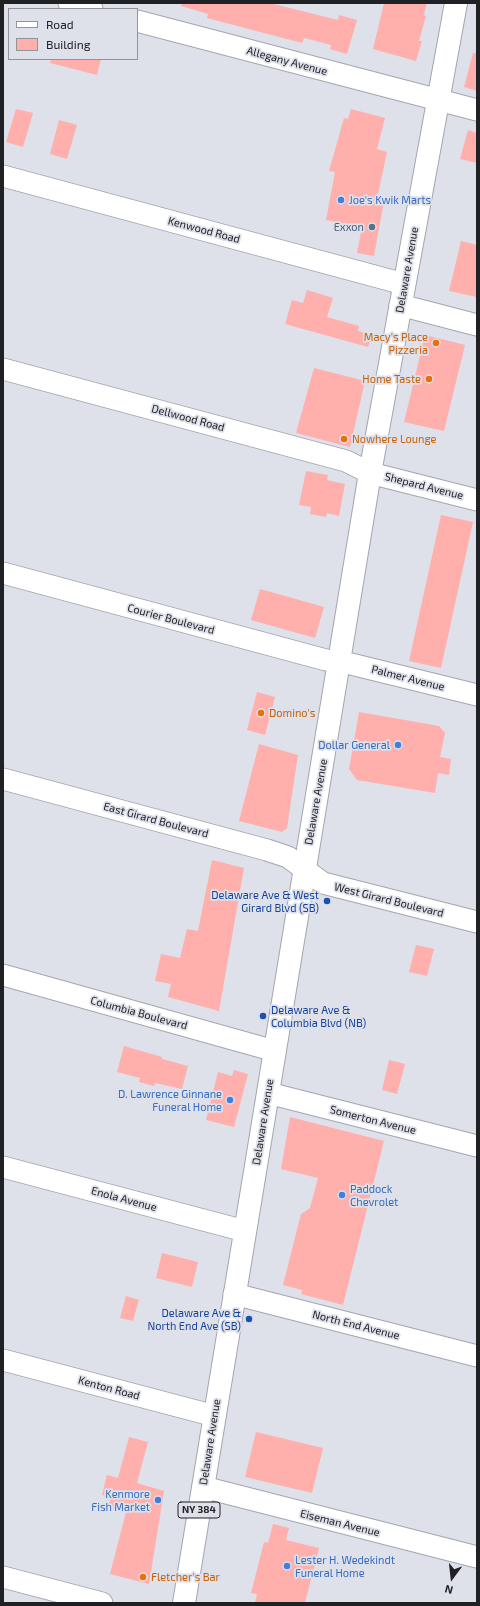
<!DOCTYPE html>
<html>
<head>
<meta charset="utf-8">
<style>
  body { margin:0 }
  #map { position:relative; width:480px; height:1606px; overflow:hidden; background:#dee0ea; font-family:"Exo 2",sans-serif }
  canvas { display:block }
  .frame { position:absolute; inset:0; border:4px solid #202124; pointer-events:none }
  .legend { position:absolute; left:8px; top:8px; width:130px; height:52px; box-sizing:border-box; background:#dee0ea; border:1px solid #92949b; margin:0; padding:5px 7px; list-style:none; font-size:12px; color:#202124 }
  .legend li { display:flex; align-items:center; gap:8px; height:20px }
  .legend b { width:20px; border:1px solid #92949b }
  .north { position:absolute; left:432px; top:1558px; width:40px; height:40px; -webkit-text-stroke:3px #dee0ea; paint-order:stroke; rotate:195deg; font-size:11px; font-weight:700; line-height:16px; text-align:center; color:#202124 }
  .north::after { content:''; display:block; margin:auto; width:14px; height:18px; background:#202124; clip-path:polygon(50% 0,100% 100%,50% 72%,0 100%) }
</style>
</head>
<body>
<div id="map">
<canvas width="480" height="1606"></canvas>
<div class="frame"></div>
<ul class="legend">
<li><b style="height:5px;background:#fff"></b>Road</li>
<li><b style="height:11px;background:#ffb0ac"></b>Building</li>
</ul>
<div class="north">N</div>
</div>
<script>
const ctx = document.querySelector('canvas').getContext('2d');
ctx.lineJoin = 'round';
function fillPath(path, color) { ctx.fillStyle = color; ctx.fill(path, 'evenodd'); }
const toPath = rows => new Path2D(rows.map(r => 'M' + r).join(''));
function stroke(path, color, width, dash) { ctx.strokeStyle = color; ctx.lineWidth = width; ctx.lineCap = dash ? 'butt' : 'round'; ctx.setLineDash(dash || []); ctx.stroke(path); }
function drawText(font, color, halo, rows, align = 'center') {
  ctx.font = font + ' "Exo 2",sans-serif'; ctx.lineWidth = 3.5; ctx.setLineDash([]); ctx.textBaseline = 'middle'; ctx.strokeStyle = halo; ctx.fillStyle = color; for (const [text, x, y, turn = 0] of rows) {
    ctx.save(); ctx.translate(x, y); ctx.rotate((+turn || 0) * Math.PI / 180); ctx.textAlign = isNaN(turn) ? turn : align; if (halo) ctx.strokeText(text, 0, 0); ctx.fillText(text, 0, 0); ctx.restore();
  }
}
const building = toPath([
  [182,3,270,3,338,20,339,15,357,20,347,54,330,49,331,45,304,38,302,43,207,18,208,14,181,6],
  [384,3,427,3,424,15,426,16,419,41,422,41,416,61,373,49],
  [473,53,477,53,477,91,464,87],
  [51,59,101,59,97,75,50,63],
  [16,109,33,113,23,147,6,142],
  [351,109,385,118,377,149,387,152,377,199,384,201,374,256,357,253,362,227,326,220,335,172,329,171,344,118,348,119],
  [59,120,77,125,67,159,50,154],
  [468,130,477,133,477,163,460,159],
  [461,241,477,245,477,297,449,291],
  [307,290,333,298,327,317,359,326,358,331,372,335,368,347,285,324,292,300,303,303],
  [425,335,465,345,444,431,404,422],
  [314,368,365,381,350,447,296,433],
  [306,471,328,475,327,480,345,484,339,516,327,513,326,517,310,514,311,507,299,505],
  [441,515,473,522,441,668,409,661],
  [260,589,324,607,315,638,251,620],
  [257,692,275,697,265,735,247,730],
  [359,712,439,726,445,733,440,757,451,759,449,775,438,773,435,793,357,780,349,769],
  [259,744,298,755,287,828,282,832,239,821],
  [212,860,244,868,219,1011,168,997,171,984,155,981,161,954,180,958,187,929,198,931],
  [416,945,434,949,427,976,409,972],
  [124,1046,162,1057,162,1059,188,1066,182,1089,155,1083,154,1086,139,1082,140,1078,117,1072],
  [389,1060,405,1064,397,1094,382,1090],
  [234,1070,248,1074,234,1127,206,1120,218,1072,232,1076],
  [290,1117,384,1141,343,1305,301,1294,302,1290,283,1285,301,1214,310,1208,318,1178,281,1169],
  [162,1253,198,1262,192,1287,156,1278],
  [126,1296,139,1300,133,1321,120,1318],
  [256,1432,323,1448,312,1493,245,1477],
  [129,1437,148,1442,137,1483,164,1491,149,1584,110,1574,126,1512,108,1508,111,1497,102,1495,107,1475,118,1478],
  [273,1524,289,1528,286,1540,319,1548,305,1603,255,1603,257,1594,251,1593,264,1542,268,1543]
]);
const minor = toPath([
  [69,3,92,9],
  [137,21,477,110],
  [3,176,404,284],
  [400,305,477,325],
  [3,369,346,461,370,473,477,500],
  [3,573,326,660,351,664,477,695],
  [3,779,267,850,288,857,323,883,477,922],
  [3,975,275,1051],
  [268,1093,477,1146],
  [3,1167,245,1231],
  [234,1294,477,1356],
  [3,1360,215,1416],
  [203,1487,477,1557],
  [3,1577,102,1603]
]);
const major = toPath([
  [184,1603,370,473,456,3]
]);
const markers = [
  [341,200,4,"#3f7fe0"],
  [372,227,4,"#5c6f8a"],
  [436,343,4,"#e8710a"],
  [429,379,4,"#e8710a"],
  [344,439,4,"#e8710a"],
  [261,713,4,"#e8710a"],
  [398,745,4,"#3f7fe0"],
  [327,901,4,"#1a4fb4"],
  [263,1016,4,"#1a4fb4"],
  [230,1100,4,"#3f7fe0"],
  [342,1195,4,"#3f7fe0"],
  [249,1319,4,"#1a4fb4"],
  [158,1500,4,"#3f7fe0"],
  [287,1566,4,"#3f7fe0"],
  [143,1577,4,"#e8710a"]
];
const shields = [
  [199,1510,42]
];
const shieldNames = [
  ["NY 384",199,1510]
];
const streetNames = [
  ["Allegany Avenue",287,61,15],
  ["Kenwood Road",204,230,15],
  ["Delaware Avenue",407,270,-80],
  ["Dellwood Road",188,418,15],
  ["Shepard Avenue",424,486,14],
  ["Courier Boulevard",171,619,15],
  ["Palmer Avenue",408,678,14],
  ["Delaware Avenue",316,802,-80],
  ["East Girard Boulevard",156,820,15],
  ["West Girard Boulevard",389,900,14],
  ["Columbia Boulevard",139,1013,15],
  ["Somerton Avenue",373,1120,14],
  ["Delaware Avenue",263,1122,-81],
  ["Enola Avenue",124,1199,15],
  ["North End Avenue",356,1325,14],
  ["Kenton Road",109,1388,15],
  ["Delaware Avenue",210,1442,-81],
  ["Eiseman Avenue",340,1523,14]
];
const shopNames = [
  ["Joe's Kwik Marts",349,200],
  ["Dollar General",390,745,"right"],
  ["D. Lawrence Ginnane",222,1094,"right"],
  ["Funeral Home",222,1107,"right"],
  ["Paddock",350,1189],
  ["Chevrolet",350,1202],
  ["Kenmore",150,1494,"right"],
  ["Fish Market",150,1507,"right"],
  ["Lester H. Wedekindt",295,1560],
  ["Funeral Home",295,1573]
];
const serviceNames = [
  ["Exxon",364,227]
];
const foodNames = [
  ["Macy's Place",428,337,"right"],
  ["Pizzeria",428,350,"right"],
  ["Home Taste",421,379,"right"],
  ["Nowhere Lounge",352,439],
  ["Domino's",269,713],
  ["Fletcher's Bar",151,1577]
];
const transitNames = [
  ["Delaware Ave & West",319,895],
  ["Girard Blvd (SB)",319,908],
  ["Delaware Ave &",271,1010,"left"],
  ["Columbia Blvd (NB)",271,1023,"left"],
  ["Delaware Ave &",241,1313],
  ["North End Ave (SB)",241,1326]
];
fillPath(building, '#ffb0ac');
stroke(minor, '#a4a6b0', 23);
stroke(major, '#a4a6b0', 24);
stroke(minor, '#fff', 21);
stroke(major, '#fff', 22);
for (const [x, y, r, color] of markers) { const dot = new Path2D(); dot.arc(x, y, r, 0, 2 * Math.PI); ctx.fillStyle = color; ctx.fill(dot); stroke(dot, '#dee0ea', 1.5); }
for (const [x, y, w] of shields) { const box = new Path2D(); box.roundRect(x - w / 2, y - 8, w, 16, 3); ctx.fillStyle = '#dee0ea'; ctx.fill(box); stroke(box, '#202124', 1); }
drawText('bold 10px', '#202124', null, shieldNames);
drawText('11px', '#202124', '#dee0ea', streetNames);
drawText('11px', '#366cbe', '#dee0ea', shopNames, 'left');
drawText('11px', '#4e5e75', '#dee0ea', serviceNames, 'right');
drawText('11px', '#c56008', '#dee0ea', foodNames, 'left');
drawText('11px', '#164399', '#dee0ea', transitNames, 'right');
</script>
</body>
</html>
